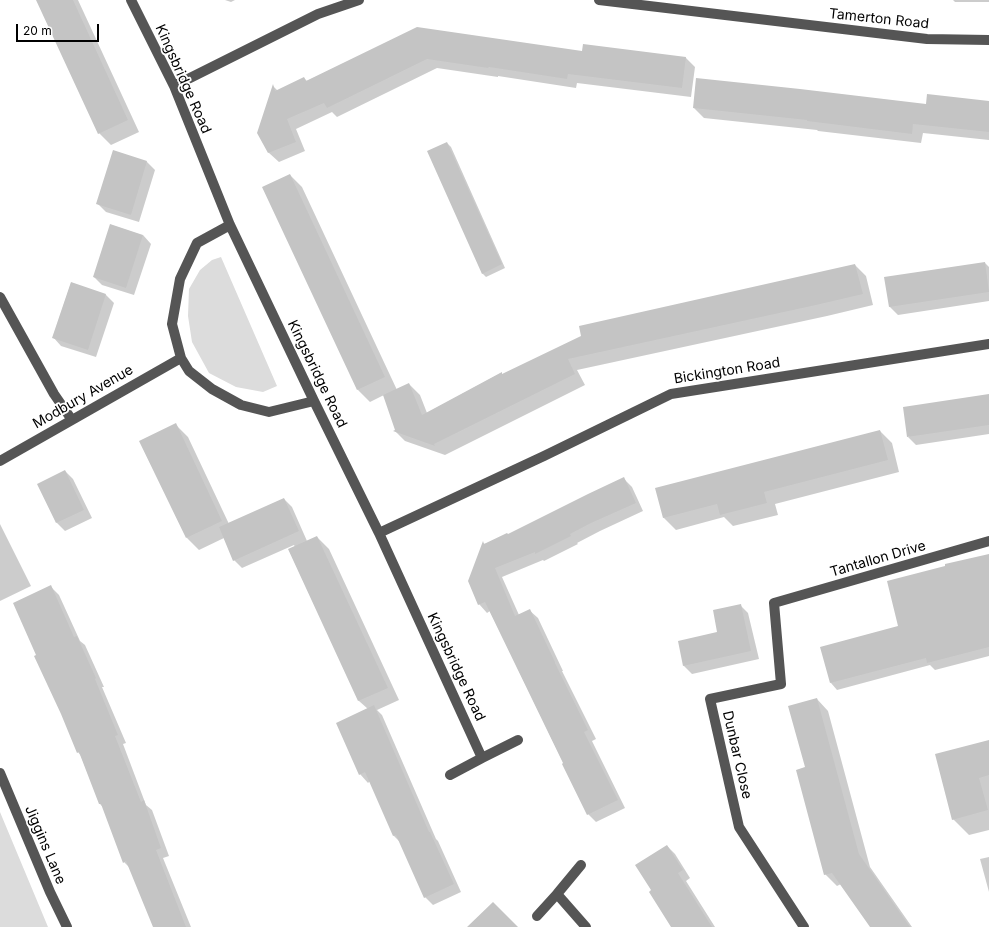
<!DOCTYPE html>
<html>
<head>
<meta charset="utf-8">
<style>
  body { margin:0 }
  #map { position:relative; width:989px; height:927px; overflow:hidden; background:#fff; font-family:Inter,sans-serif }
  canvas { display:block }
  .scale { position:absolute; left:16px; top:24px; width:83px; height:18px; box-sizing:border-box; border:2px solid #000; border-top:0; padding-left:5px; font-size:12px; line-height:14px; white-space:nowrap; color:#000; -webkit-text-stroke:3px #fff; paint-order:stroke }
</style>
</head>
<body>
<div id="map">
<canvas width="989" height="927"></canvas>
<div class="scale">20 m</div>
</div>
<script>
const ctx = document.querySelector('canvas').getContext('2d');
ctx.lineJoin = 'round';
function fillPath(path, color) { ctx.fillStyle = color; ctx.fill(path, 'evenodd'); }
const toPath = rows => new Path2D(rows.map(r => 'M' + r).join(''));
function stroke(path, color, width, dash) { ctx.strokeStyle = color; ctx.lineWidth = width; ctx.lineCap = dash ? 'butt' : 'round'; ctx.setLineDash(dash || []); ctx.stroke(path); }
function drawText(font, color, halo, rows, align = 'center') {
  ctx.font = font + ' Inter,sans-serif'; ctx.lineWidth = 3.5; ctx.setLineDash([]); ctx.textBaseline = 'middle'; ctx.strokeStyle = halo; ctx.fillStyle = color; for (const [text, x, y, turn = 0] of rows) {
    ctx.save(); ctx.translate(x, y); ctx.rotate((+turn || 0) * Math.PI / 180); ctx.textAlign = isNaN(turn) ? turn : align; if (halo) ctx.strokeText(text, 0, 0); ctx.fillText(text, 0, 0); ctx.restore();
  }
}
const green = toPath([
  [221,257,277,386,263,392,236,387,209,373,192,342,188,316,189,289,200,270,212,260],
  [0,812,48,927,0,927]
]);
const shadow = toPath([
  [37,0,78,0,139,132,111,145,99,133],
  [225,0,235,0,231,2],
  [953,0,989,0,989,2,955,2],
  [417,28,583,52,686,58,695,67,691,97,577,83,576,88,498,76,498,77,437,68,337,117,332,112,296,129,305,151,279,162,269,153,258,133,273,86,278,91,304,78,307,81],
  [989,102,989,140,923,133,921,143,818,131,817,130,704,118,694,108,927,105],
  [447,143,451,147,505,268,486,277,482,273],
  [114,152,147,162,155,170,139,222,106,212,98,204],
  [290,175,302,187,397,390,409,384,420,395,427,413,501,373,503,375,855,265,866,276,873,305,827,316,577,370,585,385,445,455,405,441,395,431,396,430,384,395,370,402,358,390,264,188],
  [143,235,151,244,134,295,102,285,94,277],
  [985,263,989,267,989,301,898,315,889,306],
  [71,283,106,295,114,303,96,357,61,346,53,337],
  [989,395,989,434,916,445,908,437],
  [176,425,188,437,229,524,284,499,292,507,307,541,317,537,329,549,399,700,377,710,382,715,436,839,438,841,461,892,433,905,425,897,400,842,394,836,370,781,368,783,360,774,368,709,359,701,289,550,295,547,294,545,242,568,234,560,224,538,199,550,187,538],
  [880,431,892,443,899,472,775,504,778,515,733,526,724,517,676,530,663,517],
  [65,471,73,479,92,518,65,531,57,523,39,484],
  [624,479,632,487,643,511,600,531,577,543,578,544,544,561,543,560,502,577,519,615,529,610,538,618,563,671,562,671,596,739,592,741,625,808,596,822,588,814,564,764,490,611,487,613,479,604,483,543,485,544,508,535],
  [0,524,31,586,0,601],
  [989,555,989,656,935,670,930,665,837,690,831,683,821,648,900,627],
  [51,587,59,595,80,641,85,645,104,687,102,687,126,743,123,744,146,805,152,810,169,856,163,858,191,927,154,927,130,868,124,862,103,807,100,804,81,756,78,752,38,656],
  [740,605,748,613,759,659,692,674,684,666,679,642,719,633],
  [817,699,828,711,870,867,912,927,871,927,841,884,837,886,825,874],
  [989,741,989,830,969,835,953,819],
  [667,846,675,854,690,878,686,881,715,927,672,927,652,890],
  [989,857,989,892,980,859]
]);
const building = toPath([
  [36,0,73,0,128,120,98,134],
  [417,27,582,51,583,44,686,57,682,88,568,74,567,79,489,67,488,68,427,59,327,108,324,103,287,119,296,142,268,153,257,133,273,84,275,91,304,77,306,81],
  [696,78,800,89,926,104,927,94,989,101,989,132,913,124,912,134,807,121,807,120,693,108],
  [447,142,502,264,482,274,427,151],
  [113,150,147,161,131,215,96,204],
  [290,174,385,377,357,390,262,187],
  [110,224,143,235,126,288,93,277],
  [985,262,989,292,889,307,884,277],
  [855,264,863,294,816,305,568,359,575,374,434,444,435,446,393,431,395,430,383,395,409,383,422,415,502,372,502,374,581,336,579,326],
  [71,282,106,294,88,350,52,338],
  [989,394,989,425,907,437,903,407],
  [176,423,222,521,186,538,139,441],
  [880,430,888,460,764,492,767,503,720,515,717,504,663,518,655,488],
  [65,470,84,510,56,523,37,484],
  [624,477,636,503,591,523,570,534,571,536,535,554,535,552,495,568,515,616,530,609,555,662,555,663,588,730,584,732,618,800,587,815,562,764,563,763,485,602,478,605,468,581,483,541,484,544,507,533,508,534,588,494],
  [284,498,299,531,233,561,219,527],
  [317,536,388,688,358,701,288,549],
  [989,554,989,647,927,663,926,658,830,683,820,647,898,626,887,581,945,566,945,564],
  [51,585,74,637,77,636,96,678,95,679,118,735,115,736,141,802,144,800,161,848,156,850,186,927,153,927,126,861,123,863,101,804,99,804,79,752,77,753,61,714,34,656,36,655,13,603],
  [741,604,751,651,683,666,678,641,717,632,713,610],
  [817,698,859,854,910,927,870,927,832,873,824,875,796,770,805,767,788,706],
  [374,705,429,832,430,832,454,884,424,898,396,835,393,836,365,772,359,775,336,723],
  [989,740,989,775,979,778,988,810,952,820,935,754],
  [667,845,683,870,678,873,712,927,671,927,649,892,651,890,635,865],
  [493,902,518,927,467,927]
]);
const minor = toPath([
  [131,0,174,86,230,225,314,401,379,533,482,758],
  [599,0,927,39,989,40],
  [174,86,318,14,359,0],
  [230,225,197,243,180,279,172,324,181,358,189,371,212,389,241,405,269,412,314,401],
  [0,297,54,394,72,420],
  [0,461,181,358],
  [379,533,544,456,671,394,989,344],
  [0,773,50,892,67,927],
  [450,775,482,758,518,740],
  [557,894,586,927],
  [537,916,557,894,581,865],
  [804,927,739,827,710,699,781,684,774,603,989,541]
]);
const streetNames = [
  ["Tamerton Road",879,19,6],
  ["Kingsbridge Road",183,79,66],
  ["Bickington Road",727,371,-9],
  ["Kingsbridge Road",317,374,64],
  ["Modbury Avenue",83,397,-30],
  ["Tantallon Drive",878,559,-16],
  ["Kingsbridge Road",456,667,65],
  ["Dunbar Close",737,755,77],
  ["Jiggins Lane",45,845,67]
];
fillPath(green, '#dcdcdc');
fillPath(shadow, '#0003');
fillPath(building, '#c4c4c4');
stroke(minor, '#555', 10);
drawText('14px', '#000', '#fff', streetNames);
</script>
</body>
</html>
